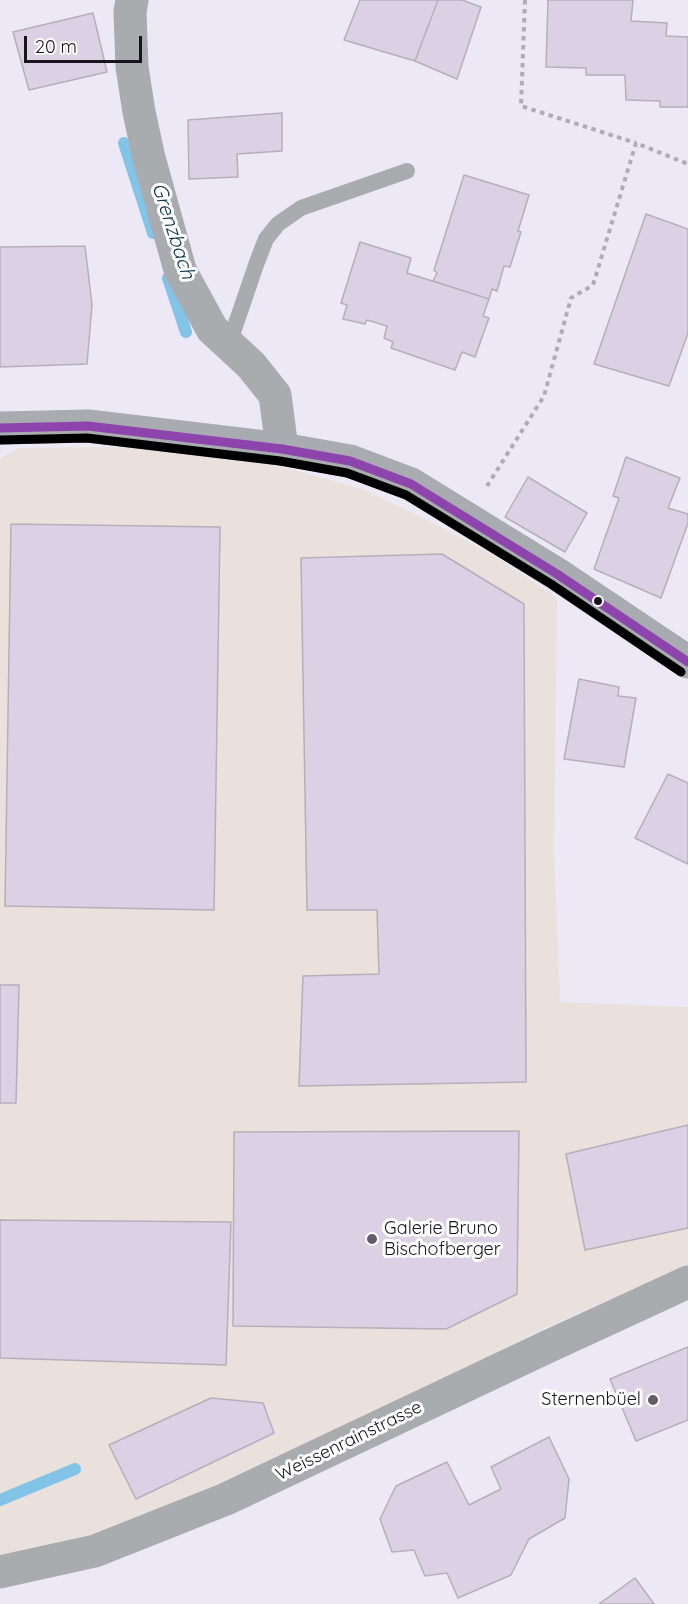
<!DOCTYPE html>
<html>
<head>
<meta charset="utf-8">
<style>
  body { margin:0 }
  #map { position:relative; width:688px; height:1604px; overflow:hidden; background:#ece8f5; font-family:Quicksand,sans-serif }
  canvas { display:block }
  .scale { position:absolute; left:24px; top:36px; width:118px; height:27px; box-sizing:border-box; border:3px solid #17141e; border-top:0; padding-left:8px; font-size:18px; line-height:21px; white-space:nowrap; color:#17141e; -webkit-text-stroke:4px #fff; paint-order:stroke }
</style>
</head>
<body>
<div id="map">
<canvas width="688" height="1604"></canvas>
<div class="scale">20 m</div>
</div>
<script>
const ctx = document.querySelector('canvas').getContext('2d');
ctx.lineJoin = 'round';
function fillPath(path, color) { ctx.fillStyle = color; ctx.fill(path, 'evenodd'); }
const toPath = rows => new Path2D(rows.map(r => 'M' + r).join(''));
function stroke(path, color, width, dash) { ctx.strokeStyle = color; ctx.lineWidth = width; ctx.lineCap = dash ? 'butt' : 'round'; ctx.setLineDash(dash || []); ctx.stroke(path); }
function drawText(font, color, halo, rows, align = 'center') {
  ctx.font = font + ' Quicksand,sans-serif'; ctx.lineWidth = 6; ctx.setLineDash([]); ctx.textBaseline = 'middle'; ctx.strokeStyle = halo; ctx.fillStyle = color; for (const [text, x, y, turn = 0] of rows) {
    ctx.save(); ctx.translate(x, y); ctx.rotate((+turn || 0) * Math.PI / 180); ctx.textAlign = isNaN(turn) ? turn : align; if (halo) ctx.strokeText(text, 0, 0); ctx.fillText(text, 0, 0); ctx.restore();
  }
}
const commercial = toPath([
  [96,447,162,448,246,458,283,467,362,489,433,523,498,558,557,598,554,851,560,1002,688,1007,688,1265,547,1327,456,1373,161,1514,0,1566,0,459,18,448]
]);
const stream = toPath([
  [124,143,153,233],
  [168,278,186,332],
  [0,1500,75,1469]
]);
const building = toPath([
  [360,0,438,0,415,61,344,40,360,0],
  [438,0,462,0,481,7,457,79,415,61,438,0],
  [548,0,633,0,631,21,667,23,666,36,688,37,688,107,660,107,660,101,626,100,625,75,586,75,586,68,546,67,548,0],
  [93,13,107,72,29,90,13,32,93,13],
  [282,113,282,151,237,154,238,177,189,179,188,120,282,113],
  [464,175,529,195,518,231,521,232,510,267,504,266,497,291,492,289,489,299,433,281,437,273,434,270,464,175],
  [646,214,688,229,688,333,669,386,594,364,646,214],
  [360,242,411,258,407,273,489,299,483,316,489,318,475,357,462,352,455,370,391,348,393,342,384,338,387,326,367,320,365,324,343,319,347,305,341,303,360,242],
  [85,246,92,305,87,364,0,367,0,247,85,246],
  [626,457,680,478,668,508,688,514,688,523,661,598,594,569,619,498,613,496,626,457],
  [528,477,587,513,565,552,505,517,528,477],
  [11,524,220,527,214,910,5,906,11,524],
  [442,554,524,604,526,1082,299,1086,303,976,379,974,377,910,307,910,301,558,442,554],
  [579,679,619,687,618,696,636,698,624,767,564,759,579,679],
  [668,774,688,783,688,864,635,838,668,774],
  [0,985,19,985,16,1103,0,1103,0,985],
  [688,1125,688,1228,585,1250,566,1154,688,1125],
  [519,1131,517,1294,446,1329,233,1326,234,1132,519,1131],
  [0,1220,231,1222,226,1365,0,1358,0,1220],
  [688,1347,688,1420,636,1441,610,1379,688,1347],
  [211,1398,263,1403,274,1433,136,1499,109,1445,211,1398],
  [549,1437,569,1479,565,1518,529,1539,511,1575,458,1598,447,1573,425,1576,414,1550,392,1552,380,1519,396,1486,447,1462,469,1505,501,1489,491,1467,549,1437],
  [635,1578,654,1604,599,1604,635,1578]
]);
const path = toPath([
  [525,0,521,106,636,143],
  [487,486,544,396,571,298,593,285,636,143,688,164]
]);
const lane = toPath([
  [229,344,257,262,266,239,278,224,301,208,407,171]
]);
const street = toPath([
  [132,0,130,12,132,67,139,112,149,158,180,270,212,329,251,365,275,395,282,449],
  [0,1572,95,1551,226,1499,547,1347,688,1282]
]);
const secondary = toPath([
  [0,428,88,426,282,449,350,461,411,484,557,574,688,662]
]);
const bus1 = toPath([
  [0,428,88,426,282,449,350,461,411,484,557,574,688,662]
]);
const bus2 = toPath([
  [0,440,87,438,280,461,347,473,406,495,551,584,681,672]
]);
const markers = [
  [598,601,5,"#17141e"],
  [372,1239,6,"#625e69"],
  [653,1400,6,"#625e69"]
];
const poiNames = [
  ["Galerie Bruno",384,1229],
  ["Bischofberger",384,1250],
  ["Sternenbüel",641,1400,"right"]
];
const streetNames = [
  ["Weissenrainstrasse",349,1441,-26]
];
const waterNames = [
  ["Grenzbach",173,231,72]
];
fillPath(commercial, '#eae1dc');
stroke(stream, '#82c3e8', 12);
fillPath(building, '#dcd1e4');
stroke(building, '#b4afba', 1.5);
stroke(path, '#adadb4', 4, [4.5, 4.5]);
stroke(lane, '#a9acae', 16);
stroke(street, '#a9acae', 33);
stroke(secondary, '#a8abaf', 33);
stroke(bus1, '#8e44ad', 9);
stroke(bus2, '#000', 9);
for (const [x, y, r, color] of markers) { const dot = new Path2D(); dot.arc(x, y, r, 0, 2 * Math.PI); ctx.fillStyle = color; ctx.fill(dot); stroke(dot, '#fff', 2); }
drawText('18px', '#17141e', '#fff', poiNames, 'left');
drawText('18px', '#17141e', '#fff', streetNames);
drawText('italic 20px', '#063246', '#fff', waterNames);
</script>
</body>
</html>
